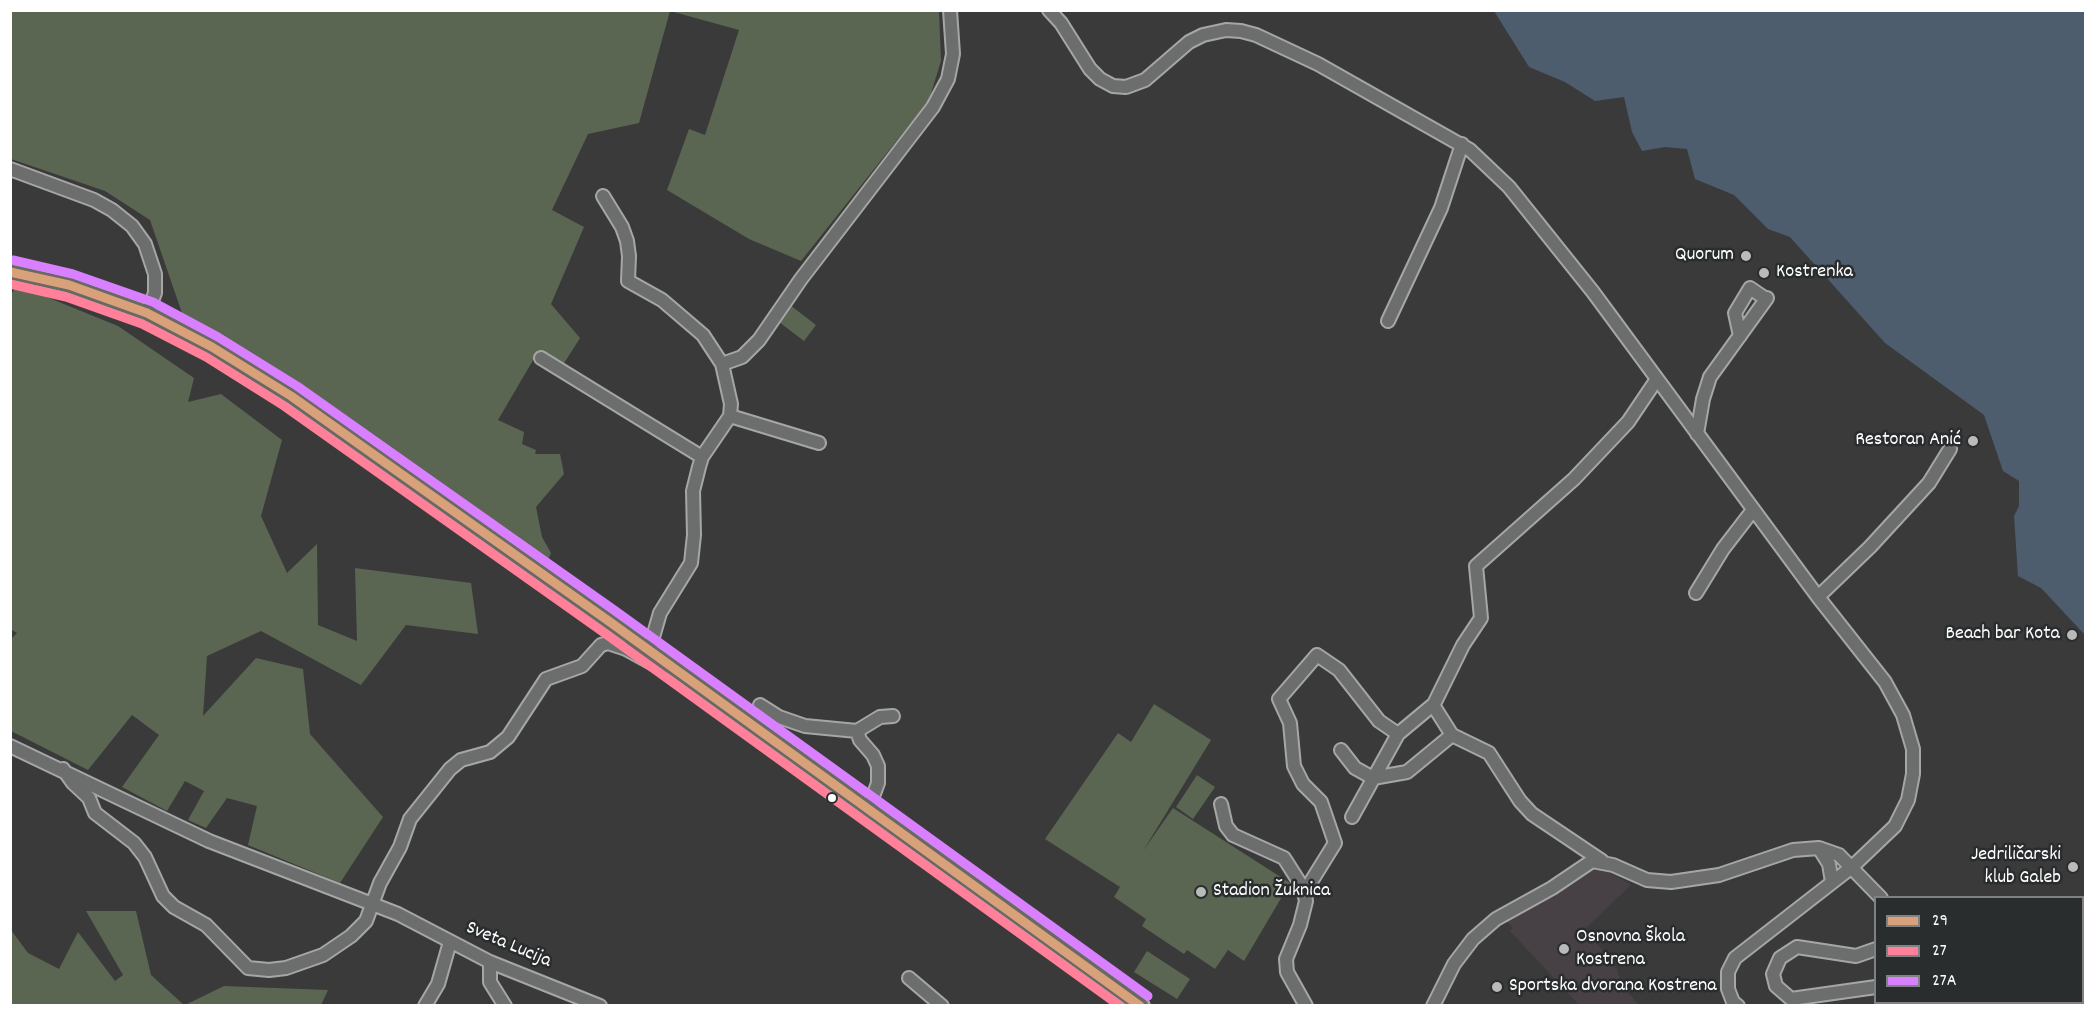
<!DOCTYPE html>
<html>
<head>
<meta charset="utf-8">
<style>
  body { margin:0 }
  #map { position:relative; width:2096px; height:1016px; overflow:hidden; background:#3b3a3b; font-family:Dekko,sans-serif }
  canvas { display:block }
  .frame { position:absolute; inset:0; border:12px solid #fff; pointer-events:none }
  .legend { position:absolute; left:1874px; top:896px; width:210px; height:108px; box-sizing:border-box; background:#2a2d2e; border:2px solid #7f8182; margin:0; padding:8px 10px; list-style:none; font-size:18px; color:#fff }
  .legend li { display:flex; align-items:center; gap:12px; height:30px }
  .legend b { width:30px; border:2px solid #7f8182 }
</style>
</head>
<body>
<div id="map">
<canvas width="2096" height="1016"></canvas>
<div class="frame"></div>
<ul class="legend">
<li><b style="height:8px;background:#d9a179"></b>29</li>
<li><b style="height:8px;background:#ff8098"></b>27</li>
<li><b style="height:8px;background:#d880ff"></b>27A</li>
</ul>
</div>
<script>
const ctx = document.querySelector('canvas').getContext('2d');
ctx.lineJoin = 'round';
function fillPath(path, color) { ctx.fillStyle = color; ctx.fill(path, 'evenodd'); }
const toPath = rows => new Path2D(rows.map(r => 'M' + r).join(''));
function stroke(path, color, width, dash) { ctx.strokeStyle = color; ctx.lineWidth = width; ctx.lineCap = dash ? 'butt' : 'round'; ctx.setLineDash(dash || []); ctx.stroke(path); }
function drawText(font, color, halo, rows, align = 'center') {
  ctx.font = font + ' Dekko,sans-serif'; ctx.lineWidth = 5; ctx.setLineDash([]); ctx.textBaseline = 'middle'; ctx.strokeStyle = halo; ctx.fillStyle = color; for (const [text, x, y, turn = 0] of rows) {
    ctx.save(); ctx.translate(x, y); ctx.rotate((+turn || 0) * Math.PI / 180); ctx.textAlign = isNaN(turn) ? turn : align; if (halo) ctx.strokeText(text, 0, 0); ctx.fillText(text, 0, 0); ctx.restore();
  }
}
const built = toPath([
  [1593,866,1604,869,1631,885,1585,929,1616,967,1623,987,1639,1005,1579,1005,1510,931,1513,928,1506,920]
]);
const green = toPath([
  [11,11,939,11,941,61,929,100,801,261,749,239,667,190,689,129,705,135,739,30,670,11,639,123,588,134,552,210,584,227,551,304,580,338,563,365,539,350,498,420,524,432,522,444,536,450,535,454,560,454,564,474,536,507,542,537,551,553,545,568,182,313,150,220,105,191,11,159],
  [17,285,118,326,194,378,188,402,221,394,282,440,261,516,287,573,317,544,318,625,357,641,355,568,471,583,478,634,406,625,361,685,261,631,207,656,203,716,256,658,303,669,310,734,383,817,340,883,248,845,257,806,227,798,206,828,188,820,204,791,185,781,167,811,122,787,159,735,132,715,88,770,11,731,11,639,17,633,10,629,10,296],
  [790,305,816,325,804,341,779,322],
  [1154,704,1211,740,1143,851,1173,808,1290,883,1244,961,1228,950,1215,969,1187,950,1184,954,1142,926,1146,919,1114,897,1120,887,1045,839,1118,733,1131,742],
  [1197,775,1215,787,1193,819,1176,807],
  [86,911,136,911,151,975,184,1005,11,1005,11,930,28,953,59,969,78,932,115,981,123,975],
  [1147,951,1190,979,1177,999,1134,972],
  [224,986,328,990,321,1005,185,1005]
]);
const water = toPath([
  [1494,11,2085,11,2085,635,2041,588,2018,576,2014,516,2019,506,2019,481,2003,471,1984,415,1885,343,1790,237,1768,229,1734,195,1695,179,1687,149,1665,147,1642,151,1632,132,1624,97,1595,101,1565,82,1529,67]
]);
const minor = toPath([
  [1049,10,1061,23,1090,69,1100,79,1113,86,1126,87,1145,80,1189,42,1203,35,1226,30,1241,31,1256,35,1318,64,1470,150,1509,187,1593,292,1818,597,1885,682,1903,715,1913,749,1913,774,1908,800,1895,826,1852,867,1735,958,1728,972,1728,989,1733,1002,1738,1006],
  [10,169,94,200,112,210,132,226,145,244,155,274,155,293,147,313],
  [603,196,622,227,627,241,629,256,628,281,662,300,703,335,722,364,731,404,730,416,702,457,699,467,693,491,694,535,691,563,660,613,649,651],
  [1388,321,1441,208,1462,144],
  [1740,336,1735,313,1750,288,1766,299],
  [541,358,702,457],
  [722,364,742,357,759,340,801,279,933,107,948,79,953,54,950,10],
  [730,416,819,443],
  [1697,434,1703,399,1710,377,1767,298],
  [1696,593,1723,549,1753,510],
  [1818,597,1870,547,1929,483,1950,449],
  [760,705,779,717,805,726,857,731],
  [1433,705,1452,735,1489,753,1520,801,1532,814,1602,861],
  [10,746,209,841,398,914,490,962,600,1006],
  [1341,750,1355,768,1373,778,1407,772,1452,735],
  [63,769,73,783,89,798,95,813,134,843,145,857,163,896,174,907,206,925,248,968,269,970,286,968,323,955,351,936,366,921,380,883,400,847,410,819,450,769,461,760,490,752,508,737,546,679,582,666,601,645,608,643,626,649,657,666,670,667],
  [1221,804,1226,826,1233,835,1284,858,1303,888,1306,901,1300,925,1286,959,1287,972,1306,1006],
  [868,810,878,783,878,766,873,755,860,740,857,731,880,717,893,716],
  [1352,817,1398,734],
  [1819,848,1829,864,1832,882],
  [1304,893,1335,843,1321,802,1303,784,1294,766,1290,723,1279,699,1317,655,1339,670,1379,721,1398,734,1434,704,1463,645,1481,618,1476,566,1574,479,1628,422,1657,379],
  [2082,918,2086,917],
  [1876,949,1856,956,1797,947,1780,958,1773,974,1776,986,1791,999,1876,987],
  [2082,950,2086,947],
  [490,962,490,982,505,1006],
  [909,978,942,1006],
  [2063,1002,2063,1006],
  [425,1006,438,984,450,942],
  [1433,1006,1454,964,1473,939,1496,919,1552,888,1592,861,1613,865,1647,880,1671,882,1719,875,1793,850,1819,848,1839,855,1881,898]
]);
const major = toPath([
  [10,272,69,285,147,313,212,347,291,396,610,622,1141,1006]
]);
const bus1 = toPath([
  [10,272,69,285,147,313,212,347,291,396,610,622,1140,1006]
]);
const bus2 = toPath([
  [10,284,66,297,142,324,206,357,284,406,603,632,1120,1006]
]);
const bus3 = toPath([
  [13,260,73,274,153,302,218,337,297,386,617,612,1148,996]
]);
const markers = [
  [1746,256,6,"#bababa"],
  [1764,273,6,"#bababa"],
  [1973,441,6,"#bababa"],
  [2072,635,6,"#bababa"],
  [832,798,5,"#fff"],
  [2073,867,6,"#bababa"],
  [1201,892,6,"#bababa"],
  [1564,949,6,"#bababa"],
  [1497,987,6,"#bababa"]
];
const poiNames = [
  ["Quorum",1734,256],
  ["Kostrenka",1776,273,"left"],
  ["Restoran Anić",1961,441],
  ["Beach bar Kota",2060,635],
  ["Jedriličarski",2061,856],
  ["klub Galeb",2061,879],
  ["Stadion Žuknica",1213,892,"left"],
  ["Osnovna Škola",1576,938,"left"],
  ["Kostrena",1576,961,"left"],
  ["Sportska dvorana Kostrena",1509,987,"left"]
];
const streetNames = [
  ["Sveta Lucija",508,946,23]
];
fillPath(built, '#474045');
fillPath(green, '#5a6651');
fillPath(water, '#4d5d6d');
stroke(minor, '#a7a6a7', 16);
stroke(major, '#a7a6a7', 20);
stroke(minor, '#6c6d6d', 12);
stroke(major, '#696865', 15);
stroke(bus1, '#d9a179', 9);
stroke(bus2, '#ff8098', 9);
stroke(bus3, '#d880ff', 9);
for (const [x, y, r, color] of markers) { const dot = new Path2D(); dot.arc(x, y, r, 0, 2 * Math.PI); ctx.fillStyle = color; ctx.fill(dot); stroke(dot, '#2a2d2e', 2); }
drawText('20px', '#fff', '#2a2d2e', poiNames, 'right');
drawText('20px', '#fff', '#2a2d2e', streetNames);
</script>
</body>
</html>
